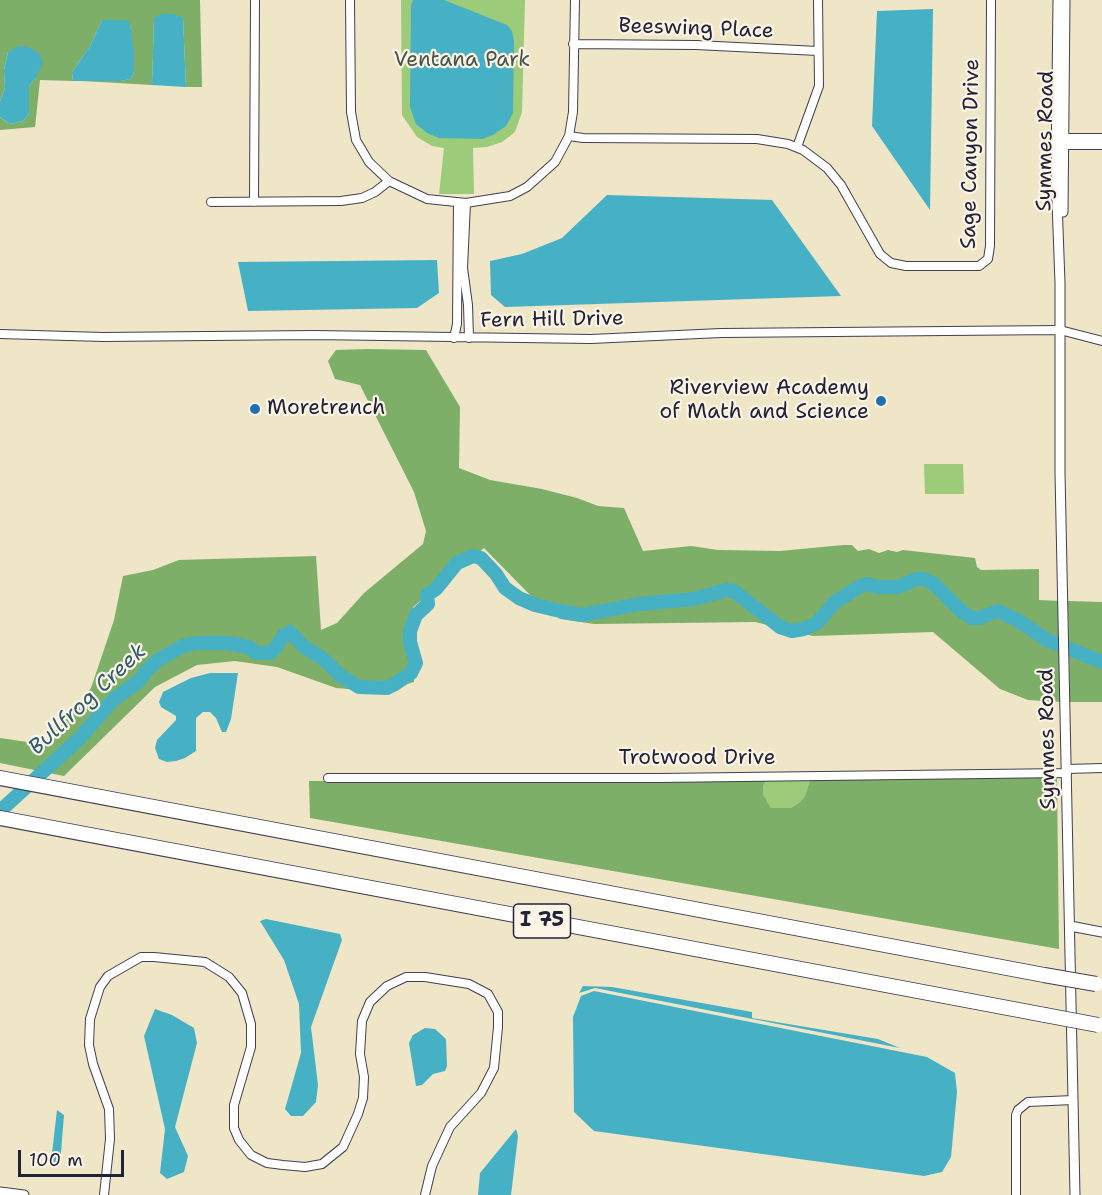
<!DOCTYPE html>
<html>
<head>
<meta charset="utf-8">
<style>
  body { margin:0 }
  #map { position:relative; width:1102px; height:1195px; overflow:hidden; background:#efe5c7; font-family:"Shantell Sans",sans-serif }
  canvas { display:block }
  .scale { position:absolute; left:18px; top:1150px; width:106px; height:27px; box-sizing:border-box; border:3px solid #22223b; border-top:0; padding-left:8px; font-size:18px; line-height:21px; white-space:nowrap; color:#22223b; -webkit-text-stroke:4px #fcf5e5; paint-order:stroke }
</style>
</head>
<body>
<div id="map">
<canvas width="1102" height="1195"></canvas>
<div class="scale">100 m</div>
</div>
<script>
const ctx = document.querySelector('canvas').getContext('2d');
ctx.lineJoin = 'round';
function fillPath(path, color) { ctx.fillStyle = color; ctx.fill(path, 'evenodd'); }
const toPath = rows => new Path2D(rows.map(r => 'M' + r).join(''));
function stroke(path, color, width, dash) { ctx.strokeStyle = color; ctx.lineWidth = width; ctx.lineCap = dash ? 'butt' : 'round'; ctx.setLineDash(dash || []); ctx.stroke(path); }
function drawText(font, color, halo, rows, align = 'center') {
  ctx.font = font + ' "Shantell Sans",sans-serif'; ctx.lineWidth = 4.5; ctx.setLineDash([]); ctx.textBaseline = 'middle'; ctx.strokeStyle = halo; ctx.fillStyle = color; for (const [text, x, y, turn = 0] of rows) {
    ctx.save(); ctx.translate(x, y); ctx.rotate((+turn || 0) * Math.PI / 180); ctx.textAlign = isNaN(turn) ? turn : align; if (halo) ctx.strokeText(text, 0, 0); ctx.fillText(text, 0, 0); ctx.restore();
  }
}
const green = toPath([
  [401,0,525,0,522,112,515,132,502,142,487,147,473,148,474,194,439,194,444,148,432,146,417,137,402,115],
  [924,464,963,464,964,494,925,494],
  [767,780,810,780,805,796,800,802,791,808,771,808,768,803,763,794,763,786]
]);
const forest = toPath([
  [0,0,200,0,202,87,186,87,183,18,154,19,152,85,82,81,121,81,131,79,134,72,130,24,102,20,90,46,72,72,73,81,40,80,35,127,0,130,0,117,10,124,23,121,29,114,29,86,35,79,8,52,4,70,5,88,0,101],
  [367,349,426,350,460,407,459,468,490,480,542,489,577,498,598,506,624,508,643,551,691,546,718,550,780,551,843,545,852,545,858,551,869,549,879,553,888,550,897,552,903,550,975,558,977,567,981,570,1039,569,1039,600,1060,601,1062,702,1028,700,1000,689,933,632,813,636,755,622,594,624,560,619,532,597,484,548,413,607,414,682,394,688,372,691,336,688,277,667,235,661,197,665,155,687,64,776,0,763,0,738,41,744,45,742,64,722,91,688,114,620,123,576,153,570,179,560,316,556,321,630,337,623,364,593,423,544,426,531,414,492,360,385,335,379,328,361,336,350],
  [1068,601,1102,602,1102,702,1070,702],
  [1057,777,1059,949,310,818,309,781,767,780,763,786,763,794,768,803,771,808,791,808,800,802,805,796,810,780]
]);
const water = toPath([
  [413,0,444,0,507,25,512,31,514,41,513,113,506,126,493,135,482,139,439,138,427,133,416,124,410,107,411,6],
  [933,9,930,210,872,126,877,11],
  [161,14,174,14,183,18,186,87,152,85,154,18],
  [102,20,127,20,130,24,134,53,134,72,131,79,121,81,73,81,72,72,90,46],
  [18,46,28,47,39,53,43,63,35,79,29,86,29,114,23,121,10,124,0,117,0,101,5,88,4,70,8,52],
  [607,195,772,200,841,296,505,307,491,295,490,261,522,254,562,238],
  [437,260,439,293,417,308,248,311,238,262],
  [210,673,238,673,231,719,226,732,222,732,216,718,210,712,203,712,196,718,196,751,185,758,176,761,167,762,159,759,155,748,157,740,176,720,176,716,161,707,159,702,163,692,191,678],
  [266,919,340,934,342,940,311,1027,318,1085,316,1102,303,1116,291,1116,285,1109,301,1053,299,1004,284,960,260,921],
  [583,986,612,987,752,1012,752,1018,878,1039,900,1048,595,988,579,993],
  [594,991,927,1057,955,1073,957,1092,951,1157,942,1172,924,1176,594,1131,574,1112,573,1017,581,996],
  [155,1009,172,1015,194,1028,197,1043,175,1127,188,1156,184,1172,167,1179,160,1173,165,1129,144,1036],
  [425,1028,435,1029,446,1039,447,1066,445,1071,433,1074,422,1085,416,1086,409,1043,413,1035],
  [57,1110,64,1115,60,1165,51,1162],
  [516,1129,518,1136,511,1195,478,1195,480,1173]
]);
const river = toPath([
  [0,811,80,738,113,700,139,681,147,670,158,660,183,646,197,643,227,643,249,647,256,653,270,653,277,646,283,636,290,632,303,646,322,658,341,676,359,687,387,688,395,684,411,673,416,663,410,642,410,631,416,615,428,604,427,595,436,589,457,563,473,556,481,558,496,574,505,588,519,598,535,605,564,612,582,615,639,604,694,599,726,590,734,591,780,627,792,631,804,629,817,623,835,602,859,587,867,584,878,587,898,587,917,579,923,579,933,583,960,610,972,618,979,618,998,611,1021,622,1045,639,1102,662]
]);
const minor = toPath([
  [350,0,351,112,356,140,369,162,389,181,427,199,466,203,510,196,527,187,555,162,569,136,573,112,575,0],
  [573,44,696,45,818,51],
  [569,136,583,138,757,139,788,144,803,150,827,168,841,185,880,254,891,263,906,266,979,266,988,259,990,246,991,0],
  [1059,138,1102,138],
  [1058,145,1102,145],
  [797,147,819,86,818,0],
  [211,202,341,201,362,198,375,192,389,181],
  [254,202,255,0],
  [466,203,463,268,468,305,469,338],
  [0,334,103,337,314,335,591,339,721,333,1060,330,1102,341],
  [454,338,457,324,458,202],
  [1067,769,1102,768],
  [328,778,659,778,1067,773],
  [104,1195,110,1139,109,1109,93,1064,89,1045,90,1019,100,987,108,976,141,957,154,957,205,962,229,977,242,993,251,1024,251,1047,234,1105,234,1128,239,1140,251,1155,267,1163,283,1165,305,1167,322,1164,343,1147,358,1114,363,1098,364,1077,360,1054,362,1021,370,1002,387,986,406,977,425,977,469,984,488,994,498,1012,498,1027,494,1068,481,1093,450,1127,432,1166,425,1195],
  [1016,1195,1016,1115,1018,1110,1028,1102,1073,1100]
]);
const tertiary = toPath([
  [1058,0,1056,174,1060,283,1060,473,1075,1195],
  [1063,212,1065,0],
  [1070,926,1102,932],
  [0,1192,24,1195]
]);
const motorway = toPath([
  [0,778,1044,975],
  [0,818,1045,1015]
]);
const motorwayBridge = toPath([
  [1044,975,1096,984],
  [1045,1015,1098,1025]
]);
const markers = [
  [881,401,6,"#1f6fb2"],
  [255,409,6,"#1f6fb2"]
];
const shields = [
  [542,921,57]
];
const shieldNames = [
  ["I 75",542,921]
];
const streetNames = [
  ["Beeswing Place",696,29,2],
  ["Symmes Road",1046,141,-89],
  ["Sage Canyon Drive",971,154,-89],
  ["Fern Hill Drive",552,320,-1],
  ["Symmes Road",1048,739,-91],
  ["Trotwood Drive",697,759]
];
const parkNames = [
  ["Ventana Park",462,61]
];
const poiNames = [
  ["Riverview Academy",869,389],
  ["of Math and Science",869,413],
  ["Moretrench",267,409,"left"]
];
const waterNames = [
  ["Bullfrog Creek",88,700,-43]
];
fillPath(green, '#9ccb79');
fillPath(forest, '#7daf69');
fillPath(water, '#46b0c5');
stroke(river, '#46b0c5', 14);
stroke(minor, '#413f50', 10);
stroke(tertiary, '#413f50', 11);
stroke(motorway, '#413f50', 16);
stroke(minor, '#fff', 8);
stroke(tertiary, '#fff', 9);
stroke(motorway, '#fff', 14);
stroke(motorwayBridge, '#413f50', 16, []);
stroke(motorwayBridge, '#fff', 14);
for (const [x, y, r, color] of markers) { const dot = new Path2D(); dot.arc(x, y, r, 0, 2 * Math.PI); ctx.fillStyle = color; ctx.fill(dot); stroke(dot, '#fcf5e5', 2); }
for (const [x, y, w] of shields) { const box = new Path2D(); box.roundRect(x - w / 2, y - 17, w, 34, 4.5); ctx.fillStyle = '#fcf5e5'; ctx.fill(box); stroke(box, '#22223b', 1.5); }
drawText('bold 20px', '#22223b', null, shieldNames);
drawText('21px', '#22223b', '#fcf5e5', streetNames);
drawText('21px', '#47554e', '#fcf5e5', parkNames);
drawText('21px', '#22223b', '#fcf5e5', poiNames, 'right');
drawText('italic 22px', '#305b72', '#fcf5e5', waterNames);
</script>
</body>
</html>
